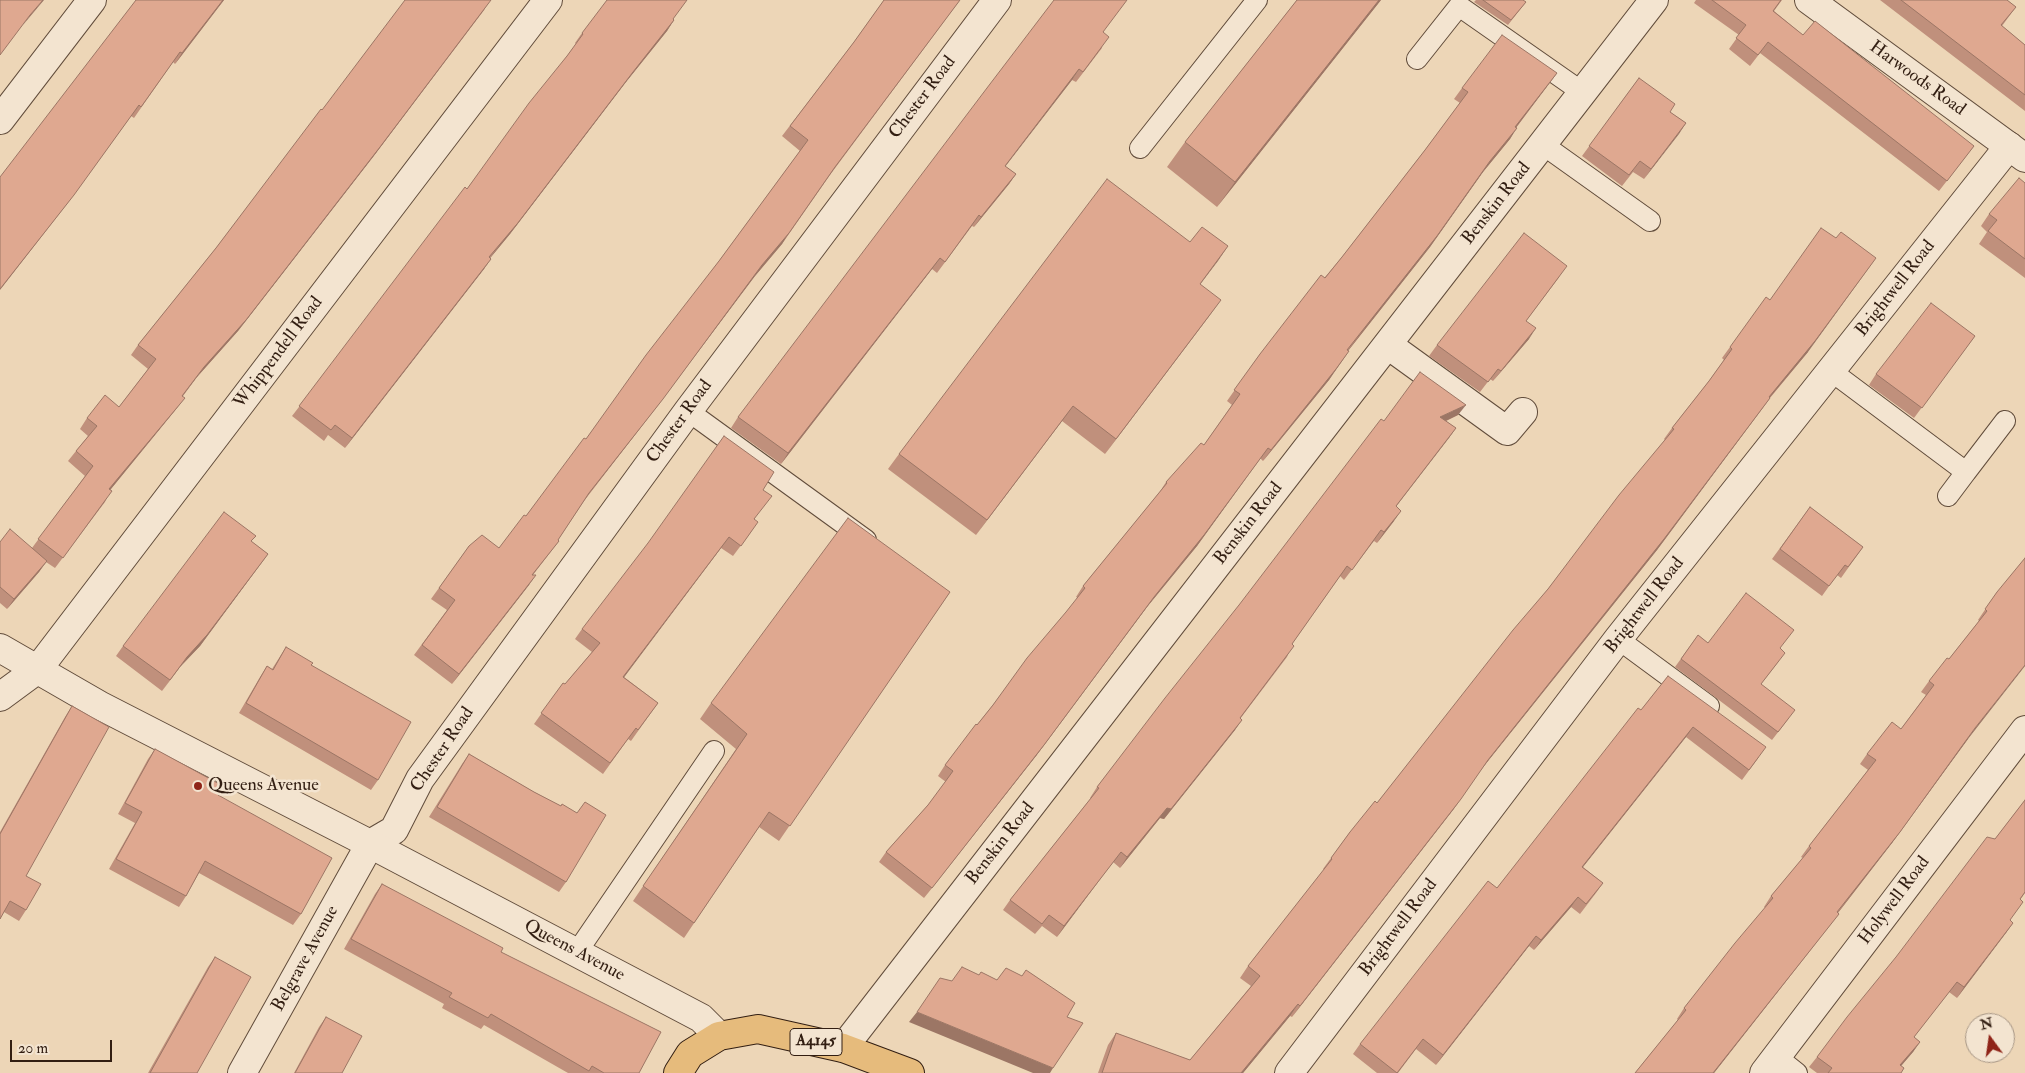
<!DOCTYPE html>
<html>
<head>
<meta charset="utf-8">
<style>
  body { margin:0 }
  #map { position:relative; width:2025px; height:1073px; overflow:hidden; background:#edd6b7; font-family:"IM FELL Double Pica",serif }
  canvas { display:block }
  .north { position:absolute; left:1965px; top:1013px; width:50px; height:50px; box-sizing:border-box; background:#f3e4d0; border:1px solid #a69584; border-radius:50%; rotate:346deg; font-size:14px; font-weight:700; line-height:20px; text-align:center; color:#321e12 }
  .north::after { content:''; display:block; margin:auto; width:18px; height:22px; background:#8f2418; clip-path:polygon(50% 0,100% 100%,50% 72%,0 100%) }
  .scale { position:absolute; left:10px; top:1040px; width:102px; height:22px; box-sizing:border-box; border:2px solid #321e12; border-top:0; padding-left:6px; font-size:15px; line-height:18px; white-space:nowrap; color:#321e12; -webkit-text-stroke:4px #f3e4d0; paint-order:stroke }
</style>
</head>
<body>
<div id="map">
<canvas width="2025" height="1073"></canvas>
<div class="north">N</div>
<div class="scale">20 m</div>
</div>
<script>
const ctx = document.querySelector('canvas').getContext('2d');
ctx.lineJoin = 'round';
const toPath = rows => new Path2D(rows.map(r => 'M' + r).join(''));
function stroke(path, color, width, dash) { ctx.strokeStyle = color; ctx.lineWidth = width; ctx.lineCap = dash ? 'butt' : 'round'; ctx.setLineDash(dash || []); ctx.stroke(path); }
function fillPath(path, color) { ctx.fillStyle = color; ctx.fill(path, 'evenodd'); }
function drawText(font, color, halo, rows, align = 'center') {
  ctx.font = font + ' "IM FELL Double Pica",serif'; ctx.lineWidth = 5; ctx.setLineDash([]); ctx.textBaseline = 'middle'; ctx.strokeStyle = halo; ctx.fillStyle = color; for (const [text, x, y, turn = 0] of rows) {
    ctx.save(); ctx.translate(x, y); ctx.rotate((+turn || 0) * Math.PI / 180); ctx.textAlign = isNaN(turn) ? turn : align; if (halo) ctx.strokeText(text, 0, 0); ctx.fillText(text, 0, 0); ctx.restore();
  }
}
const service = toPath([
  [1417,59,1459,6,1582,92],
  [1542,144,1650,221],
  [1140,148,1257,0],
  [1831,371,1966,472,2005,421],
  [688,411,866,540],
  [1948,496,1966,472],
  [1618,639,1709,706],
  [577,952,714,751],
  [1777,1057,1797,1073]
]);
const minor = toPath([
  [0,120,92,0],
  [1388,345,1507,431,1523,412],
  [843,1048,1654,0],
  [242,1073,370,844,394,830,420,779,688,411,997,0],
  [1289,1073,1618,639,2009,146],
  [1764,1073,2025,730]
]);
const tertiary = toPath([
  [1809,0,2025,158],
  [0,648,99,705,370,844,701,1018,719,1036],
  [0,697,38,669,548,0]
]);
const primary = toPath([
  [678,1073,690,1054,719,1036,758,1029,843,1048,910,1073]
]);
const wall = toPath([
  [136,0,224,0,175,64,173,62,134,118,131,116,66,205],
  [884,0,960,0,830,175,782,244,755,276,655,409,584,501,558,540,559,541,533,575,529,585,452,684,414,655,447,610,431,599,469,546,499,548,526,516,586,439,719,261,800,151,782,136,854,42],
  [1297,0,1381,0,1217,207,1167,167,1185,142],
  [1476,0,1523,0,1526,2,1508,25,1474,2],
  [1696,0,1782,0,1774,11,1803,35,1974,146,1939,191,1760,53,1750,66,1729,49,1739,35,1694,3],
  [1880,0,2007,0,2016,7,2002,26,2025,45,2025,111],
  [485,9,373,157,238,331,197,377,183,396,177,408,110,490,105,502,55,568,46,562,39,572,7,609,0,603,0,542,32,548,85,476,68,461,88,436,80,429,87,418,119,407,148,369,131,355,138,345,216,248,322,110],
  [673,19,674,20,667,31,626,82,510,234,490,258,484,269,345,448,328,435,324,441,292,416,467,189,567,56,576,44,575,43,582,33],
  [1103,33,1102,48,1076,82,1072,80,1005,166,1016,174,1009,184,974,227,972,226,937,273,932,269,781,464,731,428,738,417],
  [1557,73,1516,128,1510,139,1483,172,1430,247,1348,351,1329,380,1263,461,1260,458,1197,546,1147,607,1036,756,924,898,879,862,886,852,928,805,946,782,938,776,945,765,1078,598,1076,597,1083,586,1159,493,1166,482,1204,445,1232,405,1227,401,1260,354,1342,257,1425,150,1460,103,1454,99,1462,88],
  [1639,78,1670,112,1686,123,1644,179,1633,172,1622,186,1582,156],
  [2025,183,2025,278,1979,244,1987,232,1981,226,1989,214],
  [1190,242,1228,246,1200,284,1210,315,1105,454,1062,421,976,535,888,469,899,454],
  [1560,276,1526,321,1529,339,1493,381,1490,379,1480,392,1429,356,1437,345],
  [1975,336,1914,418,1869,385,1876,374],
  [1730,347,1808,352,1770,398,1762,409,1657,550,1480,771,1453,810,1292,1017,1290,1016,1243,1073,1098,1073,1108,1045,1116,1033,1190,1060,1251,986,1240,978,1248,966,1324,870,1323,869,1350,832,1377,803,1548,589,1665,440,1664,439,1672,428,1709,381,1724,360,1722,358],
  [1458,415,1446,421,1456,428,1396,506,1394,521,1377,543,1374,541,1344,580,1340,576,1292,644,1287,657,1240,719,1235,730,1164,819,1160,818,1120,868,1113,862,1057,937,1042,926,1035,934,1003,910,1010,900,1091,798,1090,798,1097,787,1384,421],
  [763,490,751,532,733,556,721,548,624,677,658,703,631,741,628,739,603,774,534,724,563,683,565,684,592,652,575,639,582,629],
  [1810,507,1863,547,1841,578,1837,575,1822,596,1772,559],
  [252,542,268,554,200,646,180,667,162,691,116,656,123,646],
  [950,592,779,841,759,827,684,938,633,901,736,749,700,719,711,703],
  [1997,592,1968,739,1892,843,1838,913,1831,924,1714,1073,1635,1073,1678,1020,1677,1019,1684,1008,1765,908,1764,907,1771,896,1803,858,1801,857,1809,846,1868,770,1860,764,1867,754,1901,729,1926,695,1921,692,1929,681,1949,659,1979,621,1978,620],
  [1698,635,1708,643,1781,649,1779,661,1761,684,1789,718,1772,740,1675,667],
  [286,647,311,665,378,780,371,790,239,713,260,677,267,666,272,669],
  [1668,676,1759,757,1742,780,1686,737,1583,867,1603,883,1596,893,1580,914,1571,907,1534,950,1529,946,1436,1065,1416,1049,1398,1073,1377,1073,1353,1054,1360,1044,1497,888,1641,710],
  [72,706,26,876,26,910,19,921,4,912,0,919,0,832,65,717],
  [155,749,218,795,301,914,293,925,199,873,186,896,179,907,109,869,135,823,118,814,148,759],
  [469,754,534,792,561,806,577,813,566,882,559,892,429,817,462,764],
  [2025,800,2025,893,2020,900,2010,920,2013,923,1957,998,1949,992,1914,1037,1920,1042,1913,1052,1901,1066,1901,1073,1817,1073,1809,1067,1817,1057,1995,839],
  [382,884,501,952,639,1073,568,1073,484,1025,481,1029,442,1008,444,1004,344,949,375,894],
  [215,957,197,1073,148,1073,208,967],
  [326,1017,342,1073,294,1073,319,1027]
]);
const shadedWall = toPath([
  [43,0,44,0,23,25,30,15],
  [223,0,224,0,175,64,182,53],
  [491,0,373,157,238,331,197,377,175,406,204,367],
  [1379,0,1381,0,1217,207,1235,182],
  [674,20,667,31,626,82,510,234,482,268,633,72],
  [1079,69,1072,80,998,176,1005,166],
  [1557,73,1549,84,1508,138,1515,127],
  [131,116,66,205,0,290,0,289],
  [1686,123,1679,134,1644,179,1651,169],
  [1517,128,1510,139,1483,172,1430,247,1340,361,1490,161],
  [1016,174,1009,184,974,227,981,217],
  [789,233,782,244,755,276,655,409,582,503,762,265],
  [1228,246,1218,261,1189,299,1200,284],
  [940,258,932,269,781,464,788,453],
  [1876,258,1808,352,1761,408,1769,397],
  [491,259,484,269,345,448,352,438],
  [1221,300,1210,315,1105,454,1116,439],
  [1536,328,1529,339,1493,381,1501,371],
  [1349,351,1329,380,1263,461,1271,450],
  [185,398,177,408,102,500,109,489],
  [1770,398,1657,550,1480,771,1488,760],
  [1466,405,1458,415,1433,427,1440,417],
  [1073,406,1062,421,976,535,987,520],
  [1456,428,1449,438,1388,517,1396,506],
  [1268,448,1197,546,1147,607,1036,756,924,898],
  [1401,511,1394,521,1377,543,1384,532],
  [729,537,721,548,616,688,623,677],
  [268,554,200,646,180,667,162,691,187,657],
  [47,561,39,572,7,609,14,599],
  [536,575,529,585,452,684,459,674],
  [2025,665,2025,666,1968,739,1892,843,1830,923,1975,728],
  [1242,720,1235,730,1164,819,1160,818,1120,868,1127,857,1167,808],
  [1693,727,1686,737,1575,877,1582,867],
  [1461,799,1453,810,1292,1017,1300,1006],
  [1121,852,1113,862,1057,937,1064,926],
  [1578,897,1571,907,1534,950,1541,940],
  [1839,914,1831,924,1714,1073,1713,1073],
  [2013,923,2006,933,1957,998,1964,987],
  [1536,936,1529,946,1436,1065,1443,1055],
  [1298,1004,1290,1016,1243,1073,1241,1073],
  [917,1012,1053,1068,1050,1073,1033,1073,909,1022],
  [1920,1042,1913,1052,1895,1073,1900,1065]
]);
const building = toPath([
  [0,0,43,0,30,15,0,55,0,0],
  [136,0,223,0,182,53,180,52,141,107,139,105,74,195,0,289,0,177,136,0],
  [405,0,491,0,380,147,246,320,204,367,182,396,185,398,109,489,112,491,63,558,38,539,93,466,76,451,97,426,87,418,105,395,119,407,156,359,138,345,216,248,321,109,322,110,405,0],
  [607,0,687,0,673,19,674,20,633,72,517,224,489,257,491,259,352,438,335,425,331,430,299,406,465,187,467,189,529,103,567,56,583,34,582,33,607,0],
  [884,0,960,0,835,167,789,233,762,265,663,399,589,493,558,540,559,541,532,575,536,575,459,674,422,645,455,600,439,588,469,546,482,535,499,548,524,515,526,516,584,438,586,439,646,355,719,261,808,140,790,126,854,42,884,0],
  [1054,0,1127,0,1103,32,1109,37,1083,72,1079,69,1005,166,1016,174,981,217,979,215,945,262,940,258,788,453,738,417,990,84,1054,0],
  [1297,0,1379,0,1235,182,1185,142,1297,0],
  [1483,0,1523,0,1526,2,1511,20,1483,0],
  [1712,0,1781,0,1773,11,1803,35,1815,21,1974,146,1947,181,1768,42,1758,55,1736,38,1746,25,1712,0],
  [1901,0,2007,0,2016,7,2001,25,2025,45,2025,95,1901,0],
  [1502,35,1557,73,1515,127,1517,128,1490,161,1437,236,1347,350,1349,351,1336,369,1271,450,1268,448,1204,535,1154,597,1044,745,932,888,886,852,928,805,945,782,953,771,945,765,976,724,977,725,993,705,1027,658,1066,612,1085,588,1083,586,1167,483,1166,482,1201,443,1204,445,1240,394,1234,390,1260,354,1321,275,1325,278,1342,257,1425,150,1468,92,1462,88,1502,35],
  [1639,78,1675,104,1670,112,1686,123,1651,169,1640,161,1629,175,1589,146,1639,78],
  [2019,178,2025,183,2025,259,1988,231,1997,220,1989,214,2019,178],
  [1107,179,1190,242,1202,227,1228,246,1200,284,1221,300,1116,439,1073,406,987,520,899,454,1107,179],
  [1821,228,1836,238,1841,232,1876,258,1815,341,1769,397,1770,398,1664,539,1488,760,1461,799,1300,1006,1298,1004,1241,1073,1102,1073,1116,1033,1190,1060,1260,976,1248,966,1332,859,1331,858,1350,832,1375,801,1377,803,1513,630,1548,589,1619,495,1674,429,1672,428,1709,381,1732,349,1730,347,1766,297,1770,300,1821,228],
  [1524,233,1567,266,1526,321,1536,328,1501,371,1498,369,1488,382,1437,345,1524,233],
  [1931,303,1975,336,1922,408,1876,374,1931,303],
  [1420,372,1466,405,1440,417,1456,428,1396,506,1401,511,1384,532,1381,530,1352,570,1347,566,1292,644,1294,646,1240,718,1242,720,1171,809,1167,808,1127,857,1121,852,1064,926,1049,915,1042,924,1010,900,1099,788,1097,787,1165,698,1239,605,1381,419,1384,421,1420,372],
  [724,436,774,472,763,490,772,496,754,519,758,522,741,546,729,537,623,677,658,703,638,730,636,728,610,763,541,713,563,683,565,684,600,643,582,629,648,543,724,436],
  [1810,507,1863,547,1848,567,1845,565,1829,586,1780,549,1810,507],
  [224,512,256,536,251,541,268,554,207,635,187,657,170,680,123,646,224,512],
  [848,518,950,592,790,826,769,812,694,923,643,886,747,734,711,703,848,518],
  [10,529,47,561,14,599,0,587,0,542,10,529],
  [2025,558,2025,665,1975,728,1900,832,1837,912,1839,914,1713,1073,1635,1073,1686,1010,1684,1008,1735,943,1773,898,1771,896,1811,848,1809,846,1876,760,1867,754,1892,722,1901,729,1934,685,1929,681,1947,658,1949,659,1987,611,1985,609,1997,592,2025,558],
  [1746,593,1794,630,1780,648,1785,653,1761,684,1795,710,1778,732,1681,659,1698,635,1708,643,1746,593],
  [286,647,313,663,311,665,411,722,378,780,246,703,267,666,273,670,286,647],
  [1668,676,1766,747,1749,770,1693,727,1582,867,1603,883,1586,904,1578,897,1541,940,1536,936,1443,1055,1423,1039,1397,1073,1360,1044,1488,881,1497,888,1638,708,1641,710,1668,676],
  [72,706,109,727,26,876,41,884,33,898,26,910,10,901,0,919,0,834,72,706],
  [155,749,223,786,218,795,332,858,301,914,205,861,186,896,116,859,142,812,125,803,155,749],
  [469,754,534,792,561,806,562,804,577,813,585,802,606,815,566,882,437,807,469,754],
  [2025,800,2025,892,2020,899,2023,902,2010,920,2013,923,1964,987,1957,982,1914,1037,1920,1042,1900,1065,1904,1068,1901,1073,1828,1073,1832,1068,1817,1057,1847,1017,1896,957,1987,837,1995,839,2025,800],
  [382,884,503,948,501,952,661,1032,639,1073,604,1073,592,1066,589,1071,491,1014,488,1018,449,997,452,993,351,939,382,884],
  [215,957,251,977,197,1073,150,1073,215,957],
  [962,967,979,975,981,972,997,980,1006,968,1022,976,1026,970,1075,1003,1067,1017,1083,1023,1053,1068,917,1012,940,978,952,981,962,967],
  [326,1017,362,1036,342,1073,295,1073,326,1017]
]);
const markers = [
  [198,786,5,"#8f2418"]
];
const shields = [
  [816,1042,52]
];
const shieldNames = [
  ["A4145",816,1042]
];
const streetNames = [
  ["Harwoods Road",1917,79,36],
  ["Chester Road",923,98,-53],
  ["Benskin Road",1497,204,-52],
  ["Brightwell Road",1896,289,-52],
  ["Whippendell Road",279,353,-53],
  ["Chester Road",680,422,-54],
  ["Benskin Road",1249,524,-52],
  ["Brightwell Road",1645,606,-52],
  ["Chester Road",443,750,-56],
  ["Benskin Road",1001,844,-52],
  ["Holywell Road",1895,901,-53],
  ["Brightwell Road",1399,928,-53],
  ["Queens Avenue",574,951,28],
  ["Belgrave Avenue",306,959,-61]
];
const poiNames = [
  ["Queens Avenue",208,786]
];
stroke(service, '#614c3b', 22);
stroke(minor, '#614c3b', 30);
stroke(tertiary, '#614c3b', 30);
stroke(primary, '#321e12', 30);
stroke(service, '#f3e4d0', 20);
stroke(minor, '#f3e4d0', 28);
stroke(tertiary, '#f3e4d0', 28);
stroke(primary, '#e6bb7c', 28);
fillPath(wall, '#c0907c');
fillPath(shadedWall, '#9c7665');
fillPath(building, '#dfa890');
stroke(building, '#9c7665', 1);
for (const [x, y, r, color] of markers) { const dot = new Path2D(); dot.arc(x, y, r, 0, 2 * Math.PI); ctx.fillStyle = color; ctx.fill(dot); stroke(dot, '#f3e4d0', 2); }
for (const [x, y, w] of shields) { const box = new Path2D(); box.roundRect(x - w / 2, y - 13.5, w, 27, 4); ctx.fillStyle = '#f3e4d0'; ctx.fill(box); stroke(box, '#321e12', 1); }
drawText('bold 16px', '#321e12', null, shieldNames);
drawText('18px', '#321e12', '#f3e4d0', streetNames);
drawText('18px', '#321e12', '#f3e4d0', poiNames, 'left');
</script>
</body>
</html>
